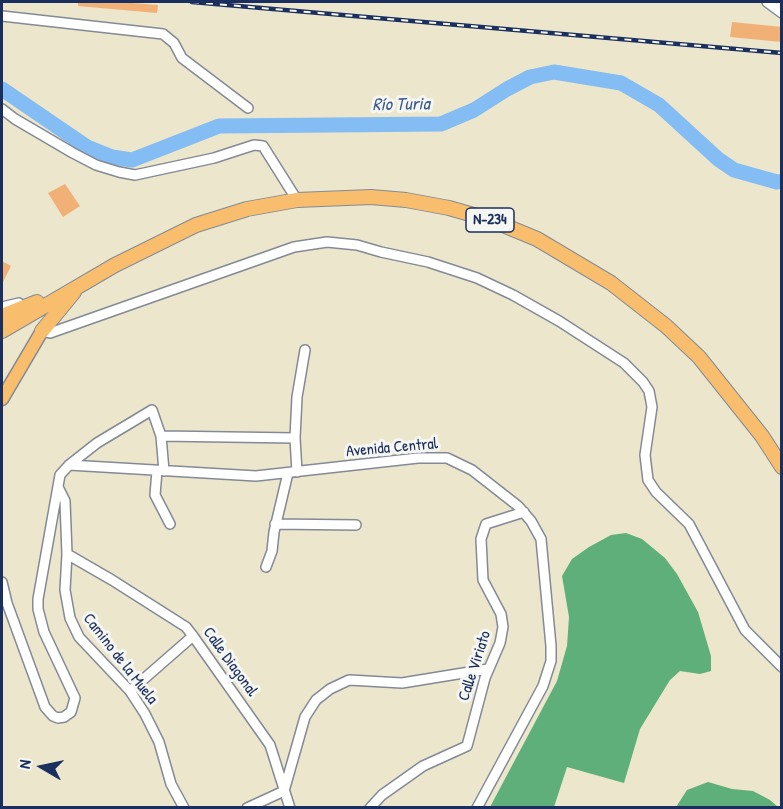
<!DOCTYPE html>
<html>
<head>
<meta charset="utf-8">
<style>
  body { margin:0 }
  #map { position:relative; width:783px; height:809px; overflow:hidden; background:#ebe6cc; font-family:"Patrick Hand",sans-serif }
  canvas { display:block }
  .frame { position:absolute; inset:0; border:3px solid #1b2f5e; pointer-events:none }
  .north { position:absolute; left:12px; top:737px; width:60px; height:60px; -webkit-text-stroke:4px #f6f6f2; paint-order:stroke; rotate:279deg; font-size:16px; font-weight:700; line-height:24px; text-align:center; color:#1b2f5e }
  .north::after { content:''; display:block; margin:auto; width:21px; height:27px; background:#1b2f5e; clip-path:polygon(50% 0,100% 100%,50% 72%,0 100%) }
</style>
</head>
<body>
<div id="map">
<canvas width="783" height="809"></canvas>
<div class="frame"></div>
<div class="north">N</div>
</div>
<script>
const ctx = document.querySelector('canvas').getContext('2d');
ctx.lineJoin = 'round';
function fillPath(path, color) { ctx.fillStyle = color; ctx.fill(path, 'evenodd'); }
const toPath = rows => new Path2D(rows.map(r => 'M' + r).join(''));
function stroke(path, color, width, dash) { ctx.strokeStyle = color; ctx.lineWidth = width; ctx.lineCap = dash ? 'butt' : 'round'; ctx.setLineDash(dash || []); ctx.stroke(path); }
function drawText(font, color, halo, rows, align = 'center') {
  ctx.font = font + ' "Patrick Hand",sans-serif'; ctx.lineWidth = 6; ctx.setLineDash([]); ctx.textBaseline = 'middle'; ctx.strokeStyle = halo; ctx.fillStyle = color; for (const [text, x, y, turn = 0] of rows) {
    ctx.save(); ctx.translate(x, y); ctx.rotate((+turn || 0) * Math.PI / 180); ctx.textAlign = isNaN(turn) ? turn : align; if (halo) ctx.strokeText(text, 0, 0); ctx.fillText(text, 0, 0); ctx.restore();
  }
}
const forest = toPath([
  [626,533,642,539,665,558,677,574,698,612,711,656,711,671,700,674,680,671,670,680,640,729,624,783,567,767,554,807,490,807,557,681,567,646,569,617,562,576,572,559,589,547,611,535],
  [708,782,732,789,753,791,770,800,778,807,676,807,687,790]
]);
const river = toPath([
  [2,89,87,147,112,157,132,160,219,126,441,124,474,110,507,89,530,77,554,72,621,83,659,105,718,159,734,170,777,182,782,181]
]);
const building = toPath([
  [78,2,120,2,158,5,157,13,78,6],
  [732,22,782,27,782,42,730,37],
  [65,184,80,206,63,217,48,193],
  [2,261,11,266,2,284]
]);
const minor = toPath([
  [767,2,782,13],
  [781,2,782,2],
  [2,16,163,34,174,43,182,58,248,108],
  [2,109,15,119,73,153,96,165,119,172,135,175,214,158,254,145,263,146,297,200],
  [2,307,19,303],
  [42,331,50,333,294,247,327,242,357,245,381,252,428,262,477,278,513,295,559,321,624,363,643,382,649,391,652,407,645,455,648,480,656,492,689,524,745,630,782,667],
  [161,436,295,438],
  [69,465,256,476,418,458,447,458,472,470,518,506,531,521,541,539,551,646,551,661,543,686,477,808],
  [157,471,155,495,170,524],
  [297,472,295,438,297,397,305,350],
  [58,487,65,501,67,554,65,590,70,618,79,637,130,691,145,714,159,742,171,784,184,808],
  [275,524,356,525],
  [67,554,112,580,186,627,193,636,270,745,290,808],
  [266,567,272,551,274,532,288,473],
  [2,582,7,603,45,707,53,716,58,718,64,717,71,712,75,698,44,632,38,609,38,599,60,475,69,465,97,443,152,410,161,436,164,471],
  [130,691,193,636],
  [247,808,284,791,305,717,316,700,330,689,349,680,402,683,488,669],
  [370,808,382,795,423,766,467,746,485,678,500,643,503,627,501,614,483,580,481,539,486,524,524,512]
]);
const major = toPath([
  [2,399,42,331]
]);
const highway = toPath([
  [2,316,37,302],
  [2,331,115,265,196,225,247,209,297,200,371,197,406,200,449,208,491,220,537,239,611,283,666,326,699,357,762,436,782,467],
  [42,331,74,292]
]);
const rail = toPath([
  [192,2,782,53]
]);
const shields = [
  [490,220,48]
];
const shieldNames = [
  ["N-234",490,220]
];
const streetNames = [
  ["Avenida Central",392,448,-5],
  ["Camino de la Muela",120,659,52],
  ["Calle Diagonal",230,662,54],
  ["Calle Viriato",475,666,-72]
];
const waterNames = [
  ["Río Turia",401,105,-1]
];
fillPath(forest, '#5faf7b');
stroke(river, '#84bcf4', 15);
fillPath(building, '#f1b076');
stroke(minor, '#838a95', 12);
stroke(major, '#838a95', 15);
stroke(highway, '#838a95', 16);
stroke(minor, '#fff', 9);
stroke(major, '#f9be6d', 12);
stroke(highway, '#f9be6d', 14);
stroke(rail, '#1b2f5e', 4.5);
stroke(rail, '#f6f6f2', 2, [7]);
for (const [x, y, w] of shields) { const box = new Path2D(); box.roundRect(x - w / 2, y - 12, w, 24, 4.5); ctx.fillStyle = '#f6f6f2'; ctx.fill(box); stroke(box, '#1b2f5e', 1.5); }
drawText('bold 15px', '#1b2f5e', null, shieldNames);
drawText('16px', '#1b2f5e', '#f6f6f2', streetNames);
drawText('italic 18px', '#3a598b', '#f6f6f2', waterNames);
</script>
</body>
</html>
